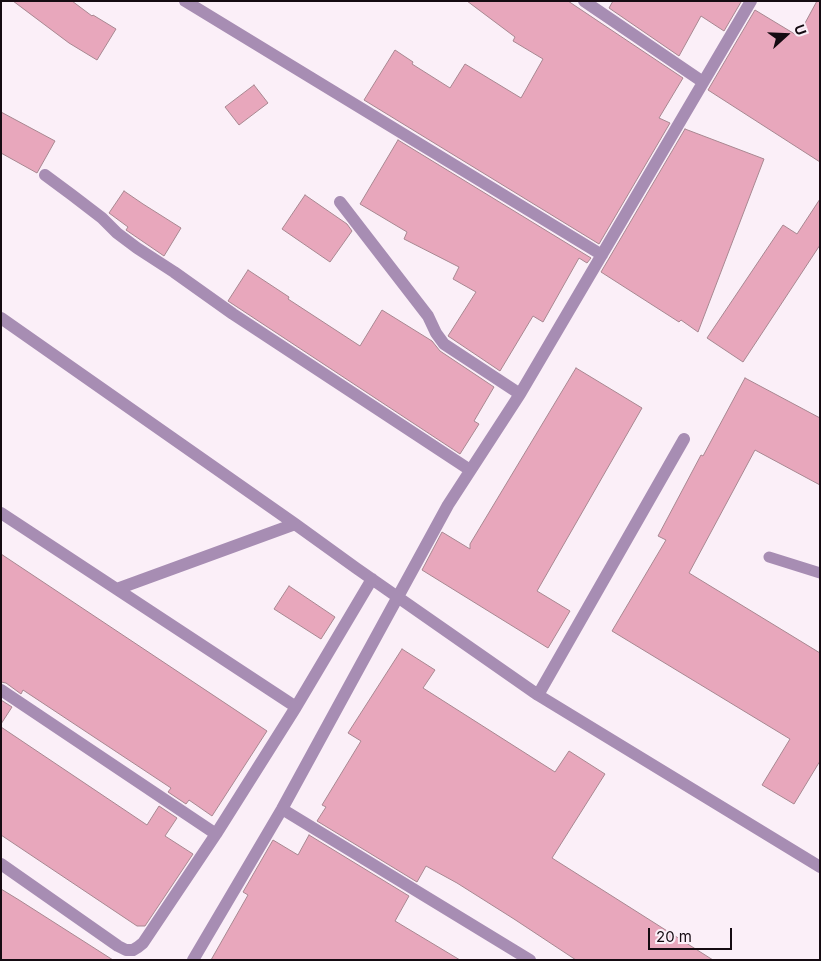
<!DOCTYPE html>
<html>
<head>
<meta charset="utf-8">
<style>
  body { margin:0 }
  #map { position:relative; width:821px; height:961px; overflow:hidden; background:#fbeff8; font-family:Inter,sans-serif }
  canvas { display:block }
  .frame { position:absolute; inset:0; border:2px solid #150b12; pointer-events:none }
  .north { position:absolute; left:761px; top:10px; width:50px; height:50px; -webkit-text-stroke:4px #fbeff8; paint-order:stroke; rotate:70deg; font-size:14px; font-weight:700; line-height:20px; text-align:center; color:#150b12 }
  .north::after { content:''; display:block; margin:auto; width:18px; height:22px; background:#150b12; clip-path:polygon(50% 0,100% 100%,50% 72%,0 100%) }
  .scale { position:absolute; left:648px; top:928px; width:84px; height:22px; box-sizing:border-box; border:2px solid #150b12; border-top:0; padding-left:6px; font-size:15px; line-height:18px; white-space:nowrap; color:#150b12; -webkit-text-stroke:4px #fbeff8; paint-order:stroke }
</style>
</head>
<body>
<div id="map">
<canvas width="821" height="961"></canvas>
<div class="frame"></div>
<div class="north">U</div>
<div class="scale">20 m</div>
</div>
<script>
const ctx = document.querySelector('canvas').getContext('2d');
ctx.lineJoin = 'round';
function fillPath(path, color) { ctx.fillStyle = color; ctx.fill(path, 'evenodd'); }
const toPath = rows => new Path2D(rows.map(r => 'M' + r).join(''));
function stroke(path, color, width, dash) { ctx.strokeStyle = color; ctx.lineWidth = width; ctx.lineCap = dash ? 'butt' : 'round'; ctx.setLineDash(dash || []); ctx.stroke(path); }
const building = toPath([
  [13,1,72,1,92,16,93,15,116,29,97,60,69,43,13,1],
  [467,1,568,1,683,78,659,118,670,123,599,244,364,100,395,50,413,62,412,64,450,88,465,64,521,98,543,59,513,41,515,37,467,1],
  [613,1,740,1,741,2,724,31,701,16,679,56,609,8,613,1],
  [817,1,820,1,820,162,708,90,755,10,798,36,817,1],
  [254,85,268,103,239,125,225,107,254,85],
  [1,112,55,141,37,173,1,153,1,112],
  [685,129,764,159,698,332,681,320,679,322,601,272,685,129],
  [398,140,591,258,587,263,579,258,543,322,533,316,500,371,448,336,476,292,453,279,459,267,404,239,407,232,360,204,398,140],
  [124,191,143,204,181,228,164,256,126,230,128,227,109,213,124,191],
  [305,195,347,224,352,231,330,262,282,229,305,195],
  [820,199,820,245,743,362,707,338,783,225,797,234,820,199],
  [248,270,289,297,288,299,360,346,382,310,432,341,440,351,494,387,474,421,479,424,460,454,228,301,248,270],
  [576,368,642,408,537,591,570,611,548,648,422,570,442,532,470,549,470,544,576,368],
  [745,378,820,418,820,485,755,450,689,573,820,653,820,761,794,804,762,785,790,739,612,631,666,540,658,536,701,455,703,456,745,378],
  [1,554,267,731,212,816,189,800,186,804,168,792,171,788,23,690,21,694,6,683,1,682,1,554],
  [289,586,335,617,321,639,274,609,289,586],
  [402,649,435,670,423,688,555,772,569,751,605,774,552,858,713,960,576,960,514,919,457,883,426,866,417,882,317,821,326,807,322,805,361,741,348,733,402,649],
  [1,700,12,707,1,724,1,700],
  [1,727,147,825,159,806,177,818,165,836,193,854,145,926,137,926,1,835,1,727],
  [309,835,409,896,395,921,460,960,211,960,248,895,243,892,273,840,298,855,309,835],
  [1,889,19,900,113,960,1,960,1,889]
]);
const lane = toPath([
  [769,557,820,573]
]);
const street = toPath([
  [185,1,602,255],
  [584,1,703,82],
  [45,175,72,195,102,218,117,233,137,248,174,272,233,314,470,470],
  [340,202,428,316,436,333,444,344,520,394],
  [1,318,295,524,356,568,538,695,820,867],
  [1,513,296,707],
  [117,589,295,524],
  [1,690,216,834],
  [538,695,684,439],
  [282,809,530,960],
  [1,864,118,946,126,950,133,950,138,947,143,943,216,834,296,707,372,579],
  [193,960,282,809,448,505,520,394,751,1]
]);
fillPath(building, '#e8a7bc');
stroke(building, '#a88791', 1);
stroke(lane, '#a78db3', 11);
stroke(street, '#a78db3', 12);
</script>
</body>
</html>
